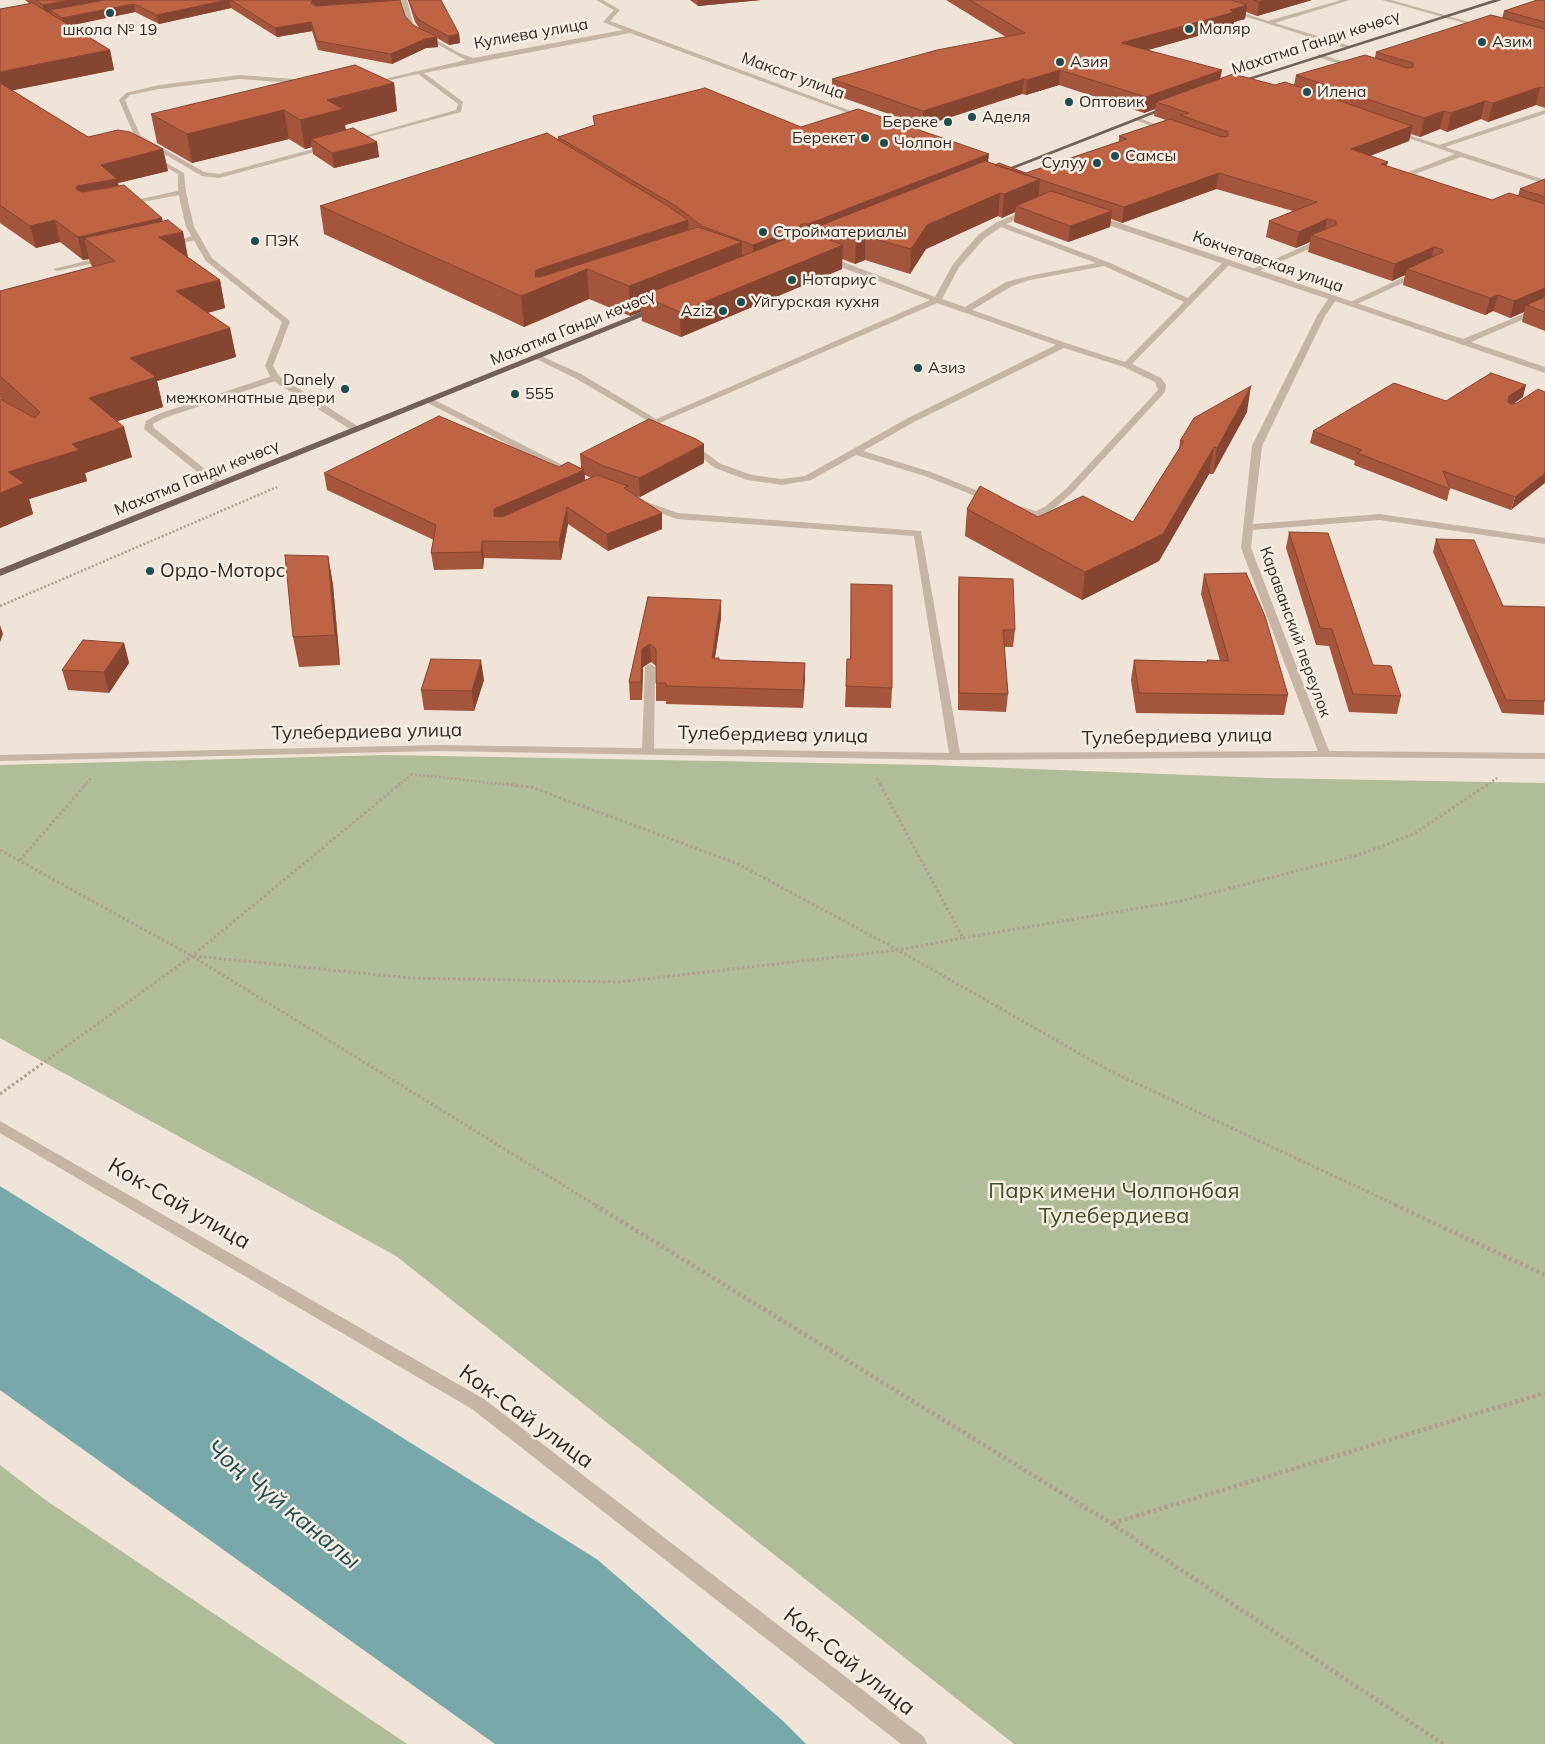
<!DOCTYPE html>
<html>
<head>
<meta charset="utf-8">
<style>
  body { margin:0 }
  canvas { display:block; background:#efe4d7 }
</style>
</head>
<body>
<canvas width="1545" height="1744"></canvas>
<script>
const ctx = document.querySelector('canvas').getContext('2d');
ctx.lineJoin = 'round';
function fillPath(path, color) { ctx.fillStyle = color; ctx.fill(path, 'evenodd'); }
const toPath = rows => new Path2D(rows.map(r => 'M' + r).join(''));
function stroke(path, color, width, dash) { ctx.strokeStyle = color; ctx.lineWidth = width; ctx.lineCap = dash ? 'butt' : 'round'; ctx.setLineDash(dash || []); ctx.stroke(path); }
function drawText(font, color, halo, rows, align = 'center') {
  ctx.font = font + ' Mulish,sans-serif'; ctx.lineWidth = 5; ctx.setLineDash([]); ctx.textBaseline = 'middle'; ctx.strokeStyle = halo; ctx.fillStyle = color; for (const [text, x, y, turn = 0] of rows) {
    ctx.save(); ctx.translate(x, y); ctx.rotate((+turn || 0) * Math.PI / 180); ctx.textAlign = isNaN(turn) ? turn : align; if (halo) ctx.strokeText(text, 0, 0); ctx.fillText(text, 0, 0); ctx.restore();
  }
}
const green = toPath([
  [385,755,931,765,1267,778,1545,783,1545,1744,1014,1744,396,1256,0,1038,0,765],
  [0,1465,47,1501,407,1744,0,1744]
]);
const water = toPath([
  [0,1186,598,1560,783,1721,806,1744,495,1744,0,1390]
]);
const pathFar2 = toPath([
  [0,606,277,487],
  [411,774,518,786],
  [877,779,881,786],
  [84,786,91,778],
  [398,786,412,774],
  [1486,786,1497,778]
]);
const pathFar1 = toPath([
  [506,784,531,787,738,864,898,950,1110,1071,1398,1206],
  [0,850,192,956,597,1206],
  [20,860,86,784],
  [963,938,1181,901,1358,855,1414,834,1488,784],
  [194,956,410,978,619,982,898,950,963,938,880,784],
  [0,1094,192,956,400,784]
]);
const path = toPath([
  [595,1205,1112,1524,1443,1744],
  [1395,1205,1545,1275],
  [1113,1523,1545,1393]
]);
const lane = toPath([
  [1319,54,1358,66,1359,67,1356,69,1317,57,1319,54],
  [1135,118,1139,118,1171,130,1166,131,1135,120,1135,118],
  [182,190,186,192,185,194,126,205,122,203,182,190],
  [1029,209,1033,211,1032,213,1006,224,1108,262,1188,298,1224,261,1231,263,1132,364,1161,378,1166,385,1165,392,1072,493,1052,510,1040,516,1034,516,1011,508,1016,505,1036,511,1046,506,1066,489,1158,390,1155,382,1124,367,1064,348,914,422,863,451,931,472,993,497,993,501,990,502,925,476,856,455,811,480,782,485,747,480,715,468,687,447,689,445,695,445,721,464,752,475,782,479,805,476,908,418,1056,345,937,303,655,425,575,378,532,357,539,355,581,374,656,419,930,300,824,261,824,257,830,257,935,297,953,264,979,234,997,222,1029,209],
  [1001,227,1096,263,1029,276,1006,282,965,307,942,299,959,267,985,238,1001,227],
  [1104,266,1184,302,1125,362,1066,343,972,310,1012,286,1030,280,1104,266],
  [196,235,199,235,199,239,169,246,165,244,196,235],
  [1320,239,1327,241,1255,273,1248,271,1320,239],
  [106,256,109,256,109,260,57,271,53,269,106,256],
  [1415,272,1422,274,1353,306,1346,304,1415,272],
  [275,375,279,378,278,380,164,418,153,424,154,428,221,482,221,486,215,486,144,429,146,421,158,414,275,375],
  [650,664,655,667,654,751,648,754,642,751,645,667,650,664]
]);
const street = toPath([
  [401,0,407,0,413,23,419,30,459,53,473,58,623,30,603,22,614,10,596,0,603,0,620,10,610,21,867,117,862,118,630,33,424,73,463,102,461,112,350,142,350,140,456,110,458,104,418,74,369,85,366,83,466,60,415,32,407,24,401,0],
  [1341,0,1350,0,1275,23,1350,46,1348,49,1228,11,1231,9,1268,21,1341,0],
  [1382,0,1391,0,1487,27,1482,28,1382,0],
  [240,75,307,80,310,82,307,84,240,79,159,89,130,95,125,100,140,135,204,172,219,174,328,145,330,146,330,148,219,178,202,176,135,137,119,100,126,93,159,85,240,75],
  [1545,110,1545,114,1445,147,1545,180,1545,184,1461,157,1415,174,1425,177,1425,179,1406,175,1406,173,1455,154,1391,132,1396,131,1439,145,1545,110],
  [150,156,154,156,184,173,186,192,194,227,212,258,290,321,273,366,279,376,359,427,359,431,353,431,272,380,265,366,282,322,206,261,186,227,178,192,178,174,150,158,150,156],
  [1093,216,1099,216,1463,339,1545,305,1545,310,1471,342,1545,367,1545,373,1335,301,1325,316,1262,446,1253,524,1380,514,1545,538,1545,544,1380,520,1253,530,1251,548,1329,751,1545,753,1545,759,1325,757,955,760,439,751,0,761,0,755,439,745,949,753,914,536,677,519,638,505,638,501,641,500,678,513,921,531,960,753,1318,751,1241,548,1252,446,1317,316,1328,299,1093,220,1093,216],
  [429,397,572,470,574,472,569,475,566,474,426,402,425,400,429,397],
  [0,1121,484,1399,924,1737,927,1744,901,1744,472,1409,0,1133,0,1121]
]);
const primary = toPath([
  [1493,0,1502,0,1234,85,1229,84,1493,0],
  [1169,105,1174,106,998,175,993,174,1169,105],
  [654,307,661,309,0,576,0,569,654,307]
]);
const wall = toPath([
  [25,0,400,0,405,16,413,25,420,29,415,22,408,0,441,0,459,34,460,43,449,45,437,38,438,47,426,48,392,64,318,50,312,31,277,37,231,8,159,24,135,12,70,25,110,50,114,70,12,90,88,137,163,149,168,171,118,183,118,186,162,218,162,221,183,232,188,257,220,280,225,308,207,313,230,328,236,357,157,381,163,407,117,421,132,457,85,473,87,481,29,499,33,514,0,528,0,399,3,401,0,398,0,291,93,267,91,265,89,259,83,260,60,242,36,248,0,223,0,9,30,4],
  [690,0,761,0,698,6],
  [946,0,1312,0,1257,16,1246,12,1245,19,1234,22,1233,26,1147,50,1220,79,1275,85,1294,85,1296,75,1375,58,1376,52,1502,18,1504,11,1545,0,1545,108,1536,105,1488,122,1481,119,1447,132,1440,129,1420,137,1411,134,1409,141,1370,156,1387,166,1492,200,1518,196,1520,189,1545,179,1545,331,1522,322,1524,312,1510,318,1493,311,1485,315,1403,285,1405,275,1392,281,1308,252,1310,242,1296,248,1266,237,1269,221,1293,211,1216,189,1122,223,1111,219,1110,227,1068,242,1014,222,1015,212,1002,218,998,216,926,249,910,274,865,260,855,264,842,259,842,269,681,337,642,321,641,312,630,316,589,299,524,327,324,234,320,206,558,139,558,137,594,125,593,116,801,127,988,162,1026,173,1119,142,1119,136,1166,120,1154,116,1155,109,1144,113,1059,85,1026,95,1022,94,923,126,832,94,832,79,1006,37],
  [394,83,397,111,345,125,346,130,377,142,379,157,334,168,313,154,312,147,305,149,289,139,192,163,157,143,151,114],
  [1545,392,1511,510,1450,488,1447,501,1354,465,1355,461,1310,443,1313,431,1446,401,1523,397,1513,404,1517,403],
  [1247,412,1213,474,1209,474,1159,561,1082,600,965,536,967,509,1038,517,1133,522,1179,449,1180,441],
  [580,454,704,463,640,497,635,496,662,513,662,529,608,551,568,524,561,560,484,558,483,569,434,570,431,553,434,540,327,490,324,473,559,467,581,468],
  [585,475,591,478,585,480],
  [1289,532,1373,665,1401,696,1397,714,1349,712,1329,646,1316,645,1286,548],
  [1436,539,1503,606,1545,607,1544,715,1502,713,1433,552],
  [328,556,333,585,340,665,299,667,293,637],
  [1204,574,1288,695,1284,715,1136,713,1131,680,1134,660,1207,662,1207,660,1220,661,1201,594],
  [959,577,1015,630,1013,647,1004,647,1008,694,1006,712,958,710,958,594],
  [851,584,892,688,891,708,845,707,847,659,850,659],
  [648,597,721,618,715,658,719,660,805,663,803,708,666,704,666,701,656,701,656,666,651,662,643,667,642,700,630,700,629,682],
  [124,643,129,663,109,693,68,690,62,670],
  [484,680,474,711,424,710,421,690]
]);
const shadedWall = toPath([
  [70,0,120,0,50,10,51,13,45,14,43,5],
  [227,0,230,0,231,8,159,24,157,15],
  [313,0,400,0,314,9,311,3],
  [697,0,761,0,698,6],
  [1265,0,1312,0,1257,16,1259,2],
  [134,4,135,12,64,27,62,18],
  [1247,5,1245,19,1234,22,1233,26,1120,58,1121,43],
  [311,22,312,31,277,37,275,28],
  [459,34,460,43,449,45,448,36],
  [437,37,438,47,426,48,392,64,391,54,425,39],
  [110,50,114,70,0,93,0,72],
  [1060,70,1059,85,1026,95,1027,80],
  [1222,70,1219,85,1156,102,1155,109,1144,113,1146,97],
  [1024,79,1022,94,923,126,923,111],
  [394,83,397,111,345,125,347,138,311,139,312,147,305,149,300,120,327,100],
  [1540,87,1536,105,1488,122,1493,103],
  [1485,101,1481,119,1447,132,1451,113],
  [284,110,289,139,192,163,187,134],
  [1444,111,1440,129,1420,137,1424,118],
  [1412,126,1409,141,1348,164,1351,149],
  [377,142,379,157,334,168,332,153],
  [163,149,168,171,118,183,122,200,83,208,76,189,77,186,101,165],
  [989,154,987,175,819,226,819,242,807,246,808,224],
  [1388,162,1384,177,1381,164],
  [1219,173,1216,189,1122,223,1124,207],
  [1040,179,1038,202,1016,206,1015,212,1002,218,1004,194],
  [1000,193,998,216,926,249,910,274,911,249,927,225],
  [1112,211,1110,227,1068,242,1070,226],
  [162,218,166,236,183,232,188,259,84,238,89,259,83,260,78,237],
  [1327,219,1324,235,1311,235,1310,242,1296,248,1299,232],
  [55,220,60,242,36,248,30,226],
  [688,220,689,249,587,269,589,299,524,327,521,296,535,277,536,270],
  [801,224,801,246,753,268,753,245],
  [865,236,865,260,855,264,856,240],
  [742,242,742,272,641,296,641,312,630,316,629,286],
  [843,245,842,269,681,337,680,312],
  [1434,247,1430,263,1407,269,1405,275,1392,281,1395,264],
  [220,280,225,308,182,320,176,291],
  [1545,288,1545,303,1526,305,1524,312,1510,318,1514,301],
  [1498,295,1493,311,1485,315,1490,298],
  [230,328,236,357,157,381,163,407,96,428,89,398,130,358],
  [1526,385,1523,397,1506,408,1509,396],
  [1251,386,1247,412,1213,474,1217,448],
  [124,427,132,457,85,473,87,481,29,499,33,514,0,528,0,493,8,472,72,444],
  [704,444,704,463,640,497,639,478],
  [1214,447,1209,474,1159,561,1082,600,1085,572],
  [584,470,586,487,496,533,494,516,494,509],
  [1545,473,1545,483,1511,510,1515,497],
  [567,507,568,524,561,560,559,542],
  [662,513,662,529,608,551,607,534],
  [482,541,484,558,483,569,481,552],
  [328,556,333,585,340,665,335,635],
  [721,600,721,618,712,676,712,658],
  [0,625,3,634,0,642],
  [124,643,129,663,109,693,104,672],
  [650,644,651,662,643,667,642,700,641,682,642,649],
  [481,660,484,680,474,711,472,691],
  [805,663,805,681,803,708,803,690]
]);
const building = toPath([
  [36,0,70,0,43,5,36,0],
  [104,0,227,0,157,15,134,4,62,18,50,10,104,0],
  [231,0,318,0,313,0,311,3,316,6,400,0,405,16,413,25,437,37,425,39,391,54,317,41,311,22,275,28,231,0],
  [409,0,441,0,459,34,448,36,419,20,414,13,409,0],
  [970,0,1231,0,1247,5,1230,10,1235,12,1121,43,1222,70,1146,97,1060,70,1027,80,1024,79,923,111,832,79,937,50,1025,33,970,0],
  [1254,0,1265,0,1259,2,1254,0],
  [1537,0,1545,0,1545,22,1504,11,1537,0],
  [33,3,110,50,0,72,0,9,33,3],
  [1491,15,1545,29,1545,88,1540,87,1493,103,1485,101,1451,113,1444,111,1424,118,1296,75,1365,55,1407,68,1413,67,1413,63,1376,52,1491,15],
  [355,65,394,83,327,100,343,109,300,120,284,110,187,134,151,114,355,65],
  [1233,74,1275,85,1285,82,1412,126,1351,149,1388,162,1381,164,1492,200,1509,193,1545,204,1545,288,1514,301,1498,295,1490,298,1407,269,1443,252,1442,249,1434,247,1395,264,1311,235,1336,225,1336,221,1327,219,1299,232,1269,221,1317,202,1219,173,1124,207,995,165,999,163,1026,173,1127,139,1119,136,1170,119,1222,137,1228,136,1228,132,1180,115,1189,113,1156,102,1233,74],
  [0,83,88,137,118,130,130,132,163,149,101,165,117,179,77,186,76,189,82,192,124,185,162,218,78,237,55,220,30,226,0,205,0,83],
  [705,88,801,127,858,109,989,154,808,224,801,224,799,228,753,245,702,226,676,206,558,137,595,125,593,116,705,88],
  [353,128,377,142,332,153,311,139,353,128],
  [547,133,668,206,688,220,536,270,535,277,540,277,698,227,742,242,629,286,587,269,521,296,320,206,547,133],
  [985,161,1040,179,1004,194,1000,193,927,225,911,249,865,236,856,240,819,226,985,161],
  [1545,179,1545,197,1520,189,1545,179],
  [1051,191,1112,211,1070,226,1016,206,1051,191],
  [168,220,183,232,159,237,220,280,176,291,230,328,130,358,156,377,89,398,124,427,72,444,79,450,8,472,24,483,0,493,0,399,35,418,40,412,0,376,0,291,115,261,84,238,168,220],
  [806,231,843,245,680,312,641,296,806,231],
  [1545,297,1545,312,1526,305,1545,297],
  [1491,373,1526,385,1509,396,1508,402,1510,404,1517,403,1538,389,1545,392,1545,473,1515,497,1443,471,1450,489,1357,453,1362,450,1313,431,1394,383,1446,401,1491,373],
  [1251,386,1217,448,1214,447,1163,534,1085,572,967,509,980,486,1038,517,1083,496,1133,522,1184,441,1180,441,1194,418,1251,386],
  [439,416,559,467,568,462,584,470,494,509,494,516,502,517,597,475,628,486,624,488,662,513,607,534,567,507,559,542,482,541,481,552,431,553,436,525,324,473,439,416],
  [649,419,696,439,704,444,639,478,601,465,580,454,649,419],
  [1289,532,1328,533,1373,665,1391,666,1401,696,1353,694,1332,629,1320,628,1289,532],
  [1436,539,1474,540,1503,606,1545,607,1545,701,1506,700,1436,539],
  [285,555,328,556,335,635,293,637,285,555],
  [1246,573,1265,616,1288,695,1139,693,1134,660,1208,662,1207,660,1229,661,1204,574,1246,573],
  [959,577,1013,579,1015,630,1003,630,1008,694,959,693,959,577],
  [851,584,892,585,892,688,846,686,847,659,851,659,851,584],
  [648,597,721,600,712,658,719,658,719,660,805,663,803,690,666,686,666,683,656,683,656,649,650,644,642,649,641,682,629,682,648,597],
  [83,640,124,643,104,672,62,670,83,640],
  [431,659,481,660,472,691,421,690,431,659]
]);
const markers = [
  [110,13,5,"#1d4d50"],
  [1189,29,5,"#1d4d50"],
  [1482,42,5,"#1d4d50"],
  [1060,62,5,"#1d4d50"],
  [1307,92,5,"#1d4d50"],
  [1069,102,5,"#1d4d50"],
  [972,117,5,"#1d4d50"],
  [948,122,5,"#1d4d50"],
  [865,138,5,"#1d4d50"],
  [884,143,5,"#1d4d50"],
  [1115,156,5,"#1d4d50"],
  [1097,163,5,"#1d4d50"],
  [763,232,5,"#1d4d50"],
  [255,241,5,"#1d4d50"],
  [792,280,5,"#1d4d50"],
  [741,302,5,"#1d4d50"],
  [723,311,5,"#1d4d50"],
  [918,368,5,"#1d4d50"],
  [345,389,5,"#1d4d50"],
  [515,394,5,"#1d4d50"],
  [150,571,5,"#1d4d50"]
];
const farPoinames = [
  ["Маляр",1199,29],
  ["школа № 19",110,30,"center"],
  ["Азим",1492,42],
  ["Азия",1070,62],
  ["Илена",1317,92],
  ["Оптовик",1079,102],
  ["Аделя",982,117],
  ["Береке",938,122,"right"],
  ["Берекет",855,138,"right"],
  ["Чолпон",894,143],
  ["Самсы",1125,156],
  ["Сулуу",1087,163,"right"],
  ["Стройматериалы",773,232],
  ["ПЭК",265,241],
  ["Нотариус",802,280],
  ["Уйгурская кухня",751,302],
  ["Aziz",713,311,"right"],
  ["Азиз",928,368],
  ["Danely",335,380,"right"],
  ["межкомнатные двери",335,398,"right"],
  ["555",525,394]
];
const farStreetnames = [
  ["Кулиева улица",531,34,-10],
  ["Махатма Ганди көчөсү",1316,43,-18],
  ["Максат улица",793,76,20],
  ["Кокчетавская улица",1268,262,19],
  ["Махатма Ганди көчөсү",573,328,-22],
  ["Махатма Ганди көчөсү",197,478,-22],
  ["Караванский переулок",1295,632,70]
];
const poiNames = [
  ["Ордо-Моторс",160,571]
];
const streetNames = [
  ["Тулебердиева улица",367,732,-1],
  ["Тулебердиева улица",773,735,1],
  ["Тулебердиева улица",1177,737,-1]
];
const nearParknames = [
  ["Парк имени Чолпонбая",1114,1191],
  ["Тулебердиева",1114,1216]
];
const nearStreetnames = [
  ["Кок-Сай улица",179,1204,30],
  ["Кок-Сай улица",526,1417,36],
  ["Кок-Сай улица",849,1662,38]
];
const nearWaternames = [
  ["Чоң Чүй каналы",283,1505,39]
];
fillPath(green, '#b0bd98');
fillPath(water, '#78a8aa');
stroke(pathFar2, '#b19e8e', 2.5, [2, 2]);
stroke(pathFar1, '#b19e8e', 3, [2.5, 2.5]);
stroke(path, '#b19e8e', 4.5, [3, 3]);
fillPath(lane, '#c6b4a4');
fillPath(street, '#c6b4a4');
fillPath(primary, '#736057');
fillPath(wall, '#a4553b');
fillPath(shadedWall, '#864530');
fillPath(building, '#bf6345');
stroke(building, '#864530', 1);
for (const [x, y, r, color] of markers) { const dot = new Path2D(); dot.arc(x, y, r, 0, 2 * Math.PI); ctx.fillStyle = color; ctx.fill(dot); stroke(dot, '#f7eee3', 2); }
drawText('16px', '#322925', '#f7eee3', farPoinames, 'left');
drawText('16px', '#322925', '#f7eee3', farStreetnames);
drawText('19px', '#322925', '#f7eee3', poiNames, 'left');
drawText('19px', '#322925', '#f7eee3', streetNames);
drawText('22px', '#414e2a', '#f7eee3', nearParknames);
drawText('22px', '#322925', '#f7eee3', nearStreetnames);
drawText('italic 24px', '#1d4d50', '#f7eee3', nearWaternames);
</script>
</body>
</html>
